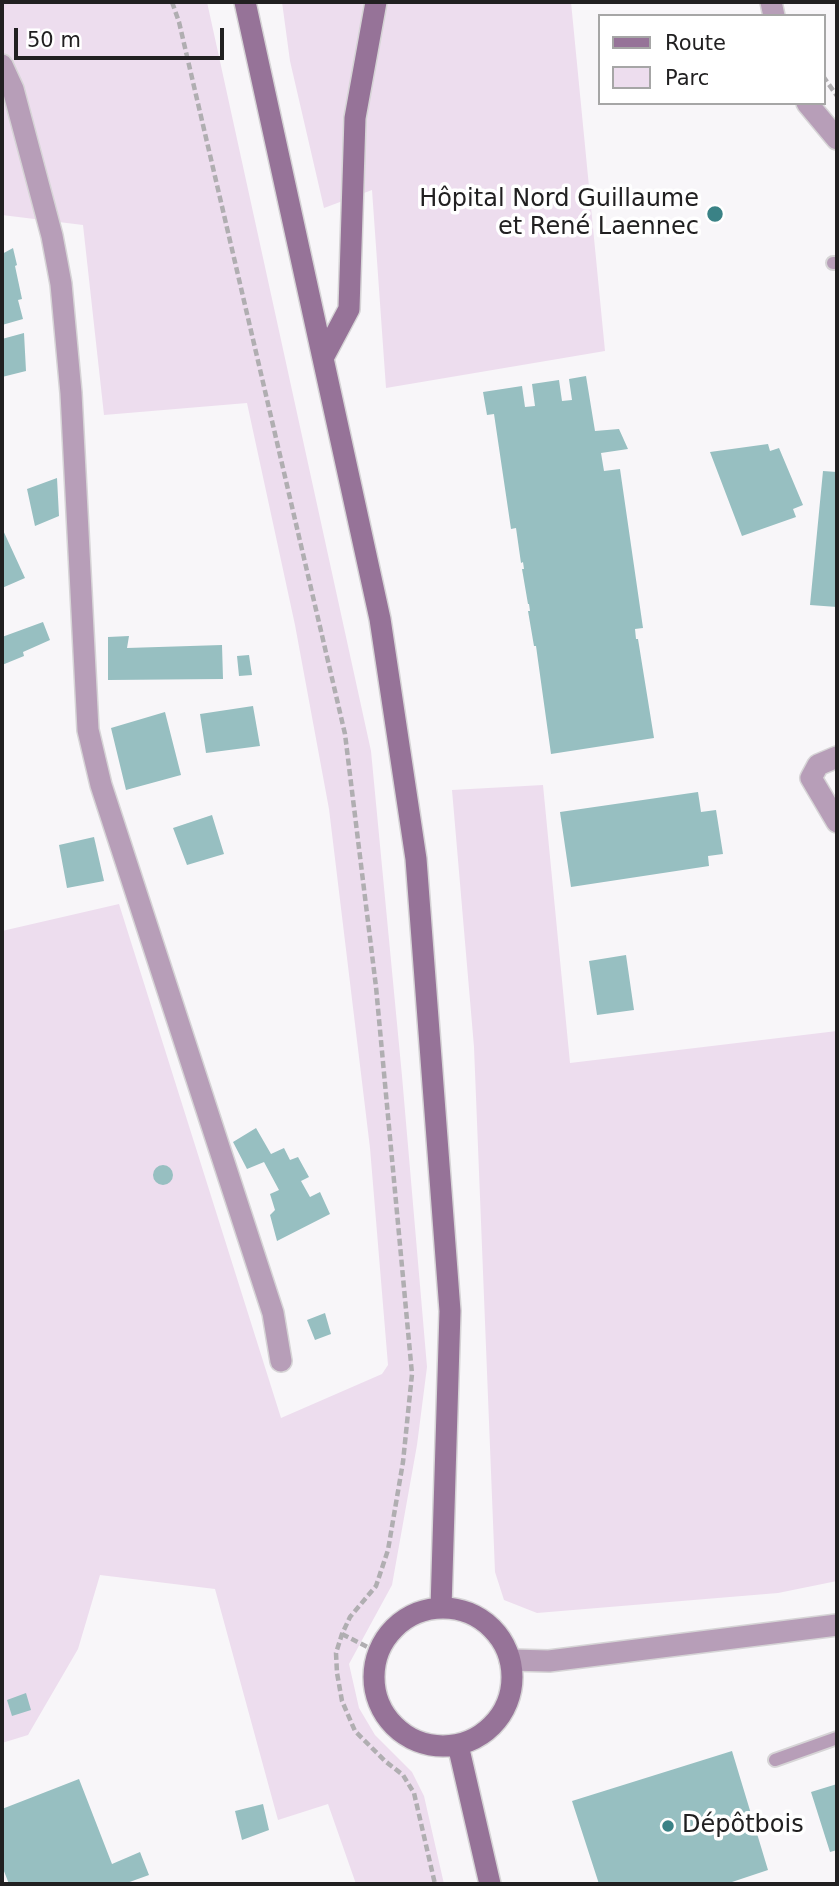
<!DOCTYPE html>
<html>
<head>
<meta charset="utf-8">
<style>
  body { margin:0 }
  #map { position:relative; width:839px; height:1886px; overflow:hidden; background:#f8f6f9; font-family:"DejaVu Sans",sans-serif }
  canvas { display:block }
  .frame { position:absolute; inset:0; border:4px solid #212021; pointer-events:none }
  .legend { position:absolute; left:598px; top:14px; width:228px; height:91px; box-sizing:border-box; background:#fff; border:2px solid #a6a6a6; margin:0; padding:9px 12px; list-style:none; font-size:21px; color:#212021 }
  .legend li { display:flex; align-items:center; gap:14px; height:35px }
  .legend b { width:35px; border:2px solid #a6a6a6 }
  .scale { position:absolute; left:14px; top:28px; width:210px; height:32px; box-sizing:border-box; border:4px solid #212021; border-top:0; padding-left:9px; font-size:21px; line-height:24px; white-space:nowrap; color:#212021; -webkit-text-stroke:5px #fff; paint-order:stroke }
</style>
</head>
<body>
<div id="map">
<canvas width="839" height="1886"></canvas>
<div class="frame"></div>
<ul class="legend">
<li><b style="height:9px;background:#967398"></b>Route</li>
<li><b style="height:19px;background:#edddee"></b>Parc</li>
</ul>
<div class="scale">50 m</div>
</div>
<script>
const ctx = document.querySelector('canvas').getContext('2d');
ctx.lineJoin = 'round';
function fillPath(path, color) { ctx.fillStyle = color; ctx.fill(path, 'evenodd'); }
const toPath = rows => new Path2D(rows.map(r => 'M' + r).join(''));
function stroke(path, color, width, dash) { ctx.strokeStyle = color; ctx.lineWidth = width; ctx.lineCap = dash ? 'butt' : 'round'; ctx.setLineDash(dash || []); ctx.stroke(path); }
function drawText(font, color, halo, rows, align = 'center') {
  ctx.font = font + ' "DejaVu Sans",sans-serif'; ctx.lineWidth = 7; ctx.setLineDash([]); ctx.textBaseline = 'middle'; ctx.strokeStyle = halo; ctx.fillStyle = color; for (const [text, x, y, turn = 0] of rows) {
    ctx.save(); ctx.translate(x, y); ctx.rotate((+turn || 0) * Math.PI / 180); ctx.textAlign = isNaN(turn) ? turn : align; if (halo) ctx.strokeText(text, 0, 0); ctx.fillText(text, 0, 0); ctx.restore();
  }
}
const green = toPath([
  [2,2,207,2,371,751,402,1076,427,1367,417,1445,392,1585,349,1664,359,1708,375,1735,412,1772,424,1796,444,1884,356,1884,328,1804,278,1820,215,1589,100,1575,78,1649,28,1735,2,1743,2,931,119,904,281,1418,382,1374,388,1365,370,1148,329,809,295,625,247,403,104,415,83,225,2,215],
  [282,2,571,2,605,351,386,388,372,190,324,208,290,61],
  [543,785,570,1063,837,1031,837,1581,778,1593,537,1613,504,1600,495,1572,474,1047,452,790]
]);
const building = toPath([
  [13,248,17,265,15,266,22,299,18,300,23,319,2,325,2,254],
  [24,333,26,371,2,377,2,339],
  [586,376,595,431,619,429,628,449,601,453,604,471,620,469,643,628,635,629,636,639,638,639,654,738,551,754,536,646,534,646,528,611,530,611,529,604,528,604,522,569,524,569,523,562,521,563,516,528,511,529,494,414,487,415,483,392,522,386,525,407,535,406,532,384,559,380,562,401,572,400,569,379],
  [768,444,770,451,779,448,803,505,793,509,796,517,742,536,710,452],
  [823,471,837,472,837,607,810,605],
  [57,478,59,516,35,526,27,489],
  [2,528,25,578,2,588],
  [43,622,50,640,23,652,24,656,2,665,2,637],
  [129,636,127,648,222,645,223,679,108,680,108,637],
  [249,655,252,675,239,676,237,656],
  [253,706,260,746,206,753,200,714],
  [165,712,181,775,126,790,111,728],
  [698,792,701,812,716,810,723,854,708,856,709,866,571,887,560,812],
  [212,815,224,854,187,865,173,828],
  [94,837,104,881,67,888,59,845],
  [626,955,634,1010,597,1015,589,961],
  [256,1128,271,1154,284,1148,290,1160,298,1157,309,1177,301,1181,310,1197,320,1192,330,1214,277,1241,270,1215,275,1210,270,1194,279,1190,264,1162,247,1169,233,1142],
  '153 1175a10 10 0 1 1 20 0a10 10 0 1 1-20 0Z',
  [325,1313,331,1334,315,1340,307,1320],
  [26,1693,31,1710,12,1716,7,1700],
  [732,1751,768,1870,726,1884,599,1884,572,1801],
  [79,1779,112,1864,140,1852,149,1875,124,1884,9,1884,2,1866,2,1809],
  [837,1784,837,1850,830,1852,811,1792],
  [263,1804,269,1830,242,1840,235,1811]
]);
const path = toPath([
  [172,2,179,22,345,734,376,987,412,1374,403,1462,388,1550,376,1586,350,1617,342,1634,336,1653,337,1673,342,1701,355,1731,385,1761,403,1775,414,1793,435,1884],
  [823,76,837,96],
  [342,1634,379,1653]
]);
const lane = toPath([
  [833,263,837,263],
  [775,1760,837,1738]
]);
const street = toPath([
  [771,2,774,16],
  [2,65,13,89,52,236,61,284,71,393,88,730,101,785,273,1313,281,1361],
  [807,103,837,139],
  [837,757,818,765,811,778,837,822],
  [510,1660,549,1661,837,1625]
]);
const secondary = toPath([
  [245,2,380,619,416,859,450,1311,441,1608],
  [323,358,349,309,355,118,376,2],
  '374 1677a69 69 0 1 1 138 0a69 69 0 1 1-138 0Z',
  [458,1745,490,1884]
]);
const markers = [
  [715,214,9,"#3a8286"],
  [668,1826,7,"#3a8286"]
];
const poiNames = [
  ["Hôpital Nord Guillaume",699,200],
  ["et René Laennec",699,228],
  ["Dépôtbois",682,1826,"left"]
];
fillPath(green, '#edddee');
fillPath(building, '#97bfc1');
stroke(lane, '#d6d4d6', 16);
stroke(street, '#d6d4d6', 24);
stroke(secondary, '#d6d4d6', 24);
stroke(path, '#b0aeb1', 4.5, [7, 3.5]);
stroke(lane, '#b79eb8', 12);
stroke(street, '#b79eb8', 21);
stroke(secondary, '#967398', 21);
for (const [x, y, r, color] of markers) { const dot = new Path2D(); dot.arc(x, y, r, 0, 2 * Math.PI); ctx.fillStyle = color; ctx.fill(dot); stroke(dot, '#fff', 2.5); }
drawText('24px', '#212021', '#fff', poiNames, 'right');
</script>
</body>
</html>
